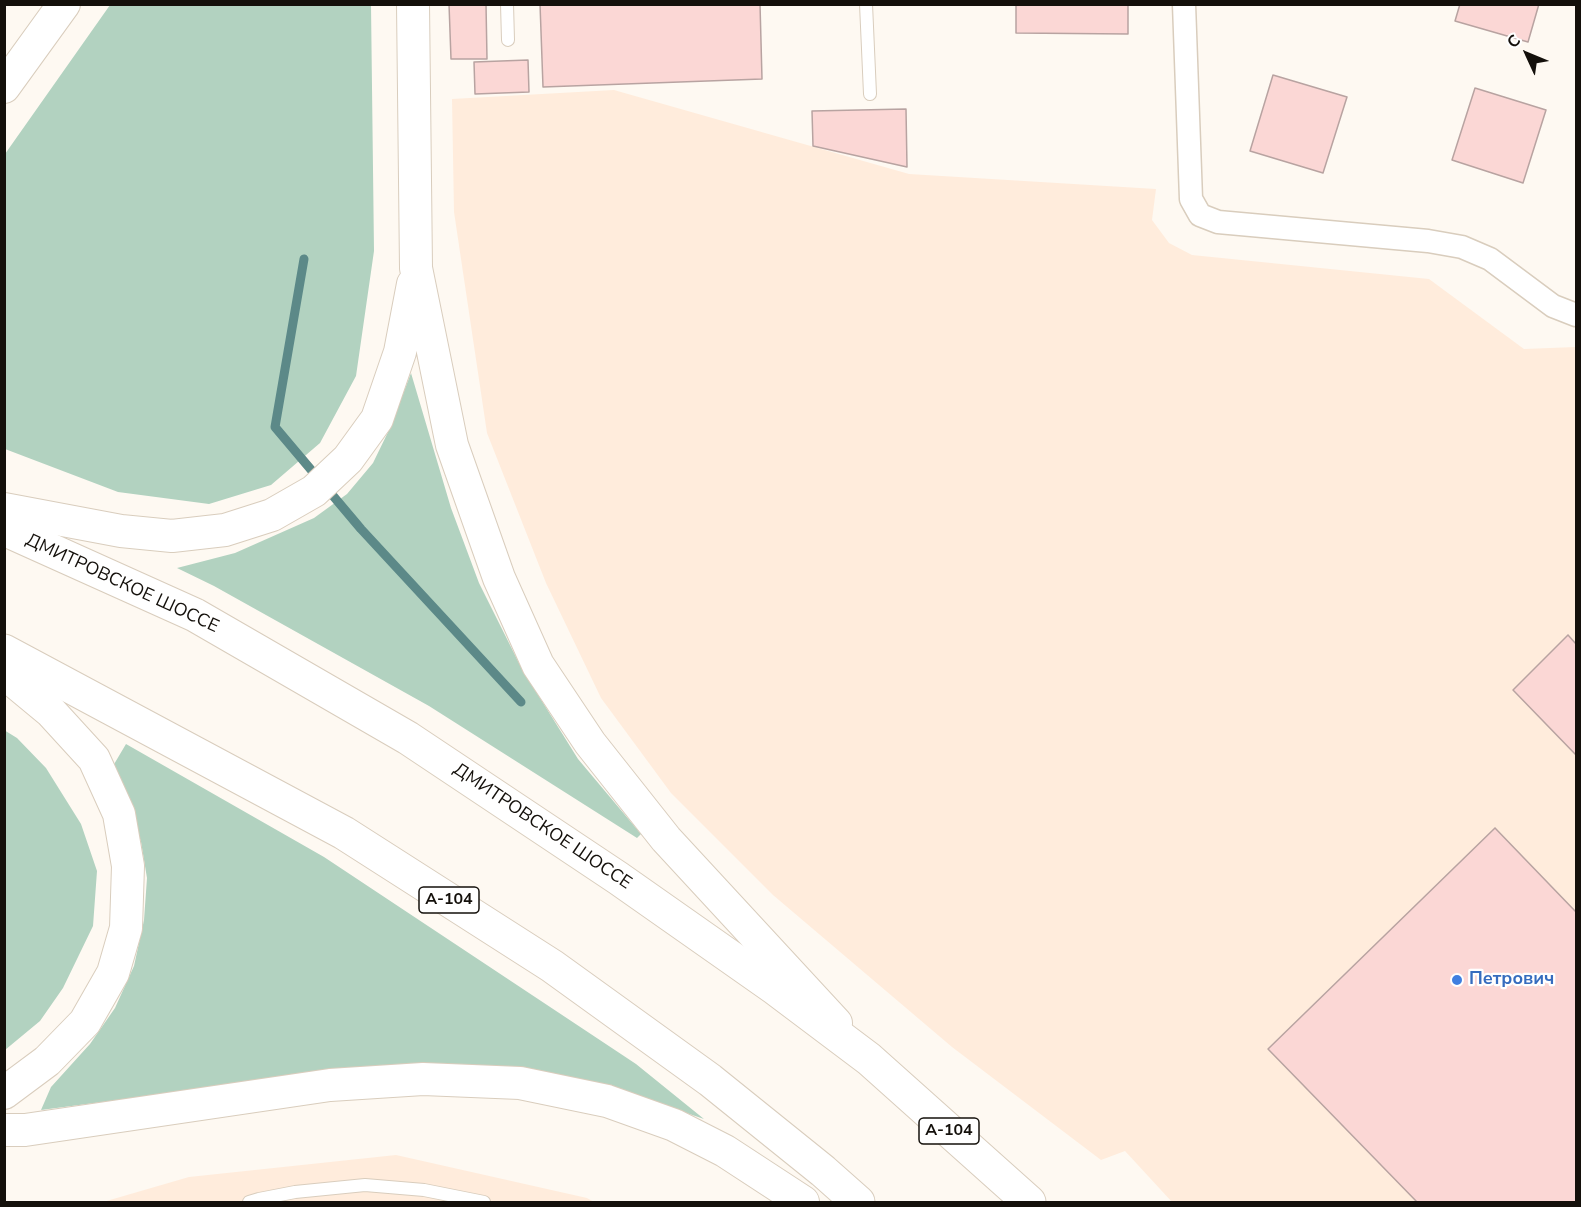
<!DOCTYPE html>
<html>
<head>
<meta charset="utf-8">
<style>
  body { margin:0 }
  #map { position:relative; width:1581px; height:1207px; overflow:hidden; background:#fef9f2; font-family:"Nunito Sans",sans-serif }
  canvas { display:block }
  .frame { position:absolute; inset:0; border:6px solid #14100b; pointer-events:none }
  .north { position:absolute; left:1497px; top:24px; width:60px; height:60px; -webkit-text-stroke:4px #fff; paint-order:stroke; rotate:314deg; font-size:16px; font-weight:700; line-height:24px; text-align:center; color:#14100b }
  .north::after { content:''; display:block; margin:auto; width:21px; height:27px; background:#14100b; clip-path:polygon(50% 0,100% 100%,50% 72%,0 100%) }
</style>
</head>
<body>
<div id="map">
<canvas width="1581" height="1207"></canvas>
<div class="frame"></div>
<div class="north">С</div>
</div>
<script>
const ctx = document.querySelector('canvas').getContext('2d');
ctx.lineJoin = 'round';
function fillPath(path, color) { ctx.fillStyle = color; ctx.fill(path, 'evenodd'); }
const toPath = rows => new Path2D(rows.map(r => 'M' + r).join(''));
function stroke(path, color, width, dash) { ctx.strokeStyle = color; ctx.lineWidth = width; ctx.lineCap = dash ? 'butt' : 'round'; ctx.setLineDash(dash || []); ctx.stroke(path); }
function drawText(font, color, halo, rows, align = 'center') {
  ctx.font = font + ' "Nunito Sans",sans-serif'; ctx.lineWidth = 4.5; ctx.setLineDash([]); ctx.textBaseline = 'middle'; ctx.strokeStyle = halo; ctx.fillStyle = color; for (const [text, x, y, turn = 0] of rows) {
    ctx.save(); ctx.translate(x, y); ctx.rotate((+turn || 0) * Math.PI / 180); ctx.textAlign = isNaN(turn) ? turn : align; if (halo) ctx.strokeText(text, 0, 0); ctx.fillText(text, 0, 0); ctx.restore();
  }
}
const commercial = toPath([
  [614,90,909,174,1156,189,1152,220,1169,243,1192,255,1429,279,1524,349,1576,347,1576,1202,1172,1202,1125,1151,1101,1160,952,1047,773,895,671,793,601,698,546,583,487,433,454,212,452,99],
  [396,1155,587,1198,594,1202,103,1202,189,1177]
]);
const green = toPath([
  [110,5,371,5,374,251,356,376,320,443,271,485,209,504,118,492,5,449,5,154],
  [411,373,451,508,479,583,522,669,578,759,641,834,637,838,429,706,214,586,177,568,235,553,314,518,347,494,373,463,390,428],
  [4,730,17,738,46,768,81,824,97,871,93,926,63,988,40,1021,5,1050],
  [126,744,324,857,636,1064,704,1119,604,1085,324,1073,41,1110,51,1087,90,1044,115,1008,134,966,144,920,147,878,141,842,129,802,110,771]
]);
const stream = toPath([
  [304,259,275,427,361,529,521,702]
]);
const building = toPath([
  [449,4,486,4,487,59,451,59,449,4],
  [540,4,760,4,762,79,543,87,540,4],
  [1016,4,1128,4,1128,34,1016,33,1016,4],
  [1460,4,1539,4,1528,42,1455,21,1460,4],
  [528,60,529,92,475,94,474,62,528,60],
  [1273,75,1347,97,1323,173,1250,151,1273,75],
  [1475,88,1546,110,1523,183,1452,160,1475,88],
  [906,109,907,167,813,146,812,111,906,109],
  [1568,635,1576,644,1576,755,1513,690,1568,635],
  [1495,828,1576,912,1576,1202,1417,1202,1268,1049,1495,828]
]);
const lane = toPath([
  [507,4,508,40],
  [866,4,870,94],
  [249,1202,259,1199,295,1192,365,1185,424,1190,484,1202]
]);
const street = toPath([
  [1184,4,1191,199,1200,215,1218,222,1428,241,1462,247,1490,259,1553,306,1576,315]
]);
const secondary = toPath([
  [413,4,416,268,452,445,499,578,538,665,590,743,666,839,836,1023],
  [4,87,64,4],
  [4,509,121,531,172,536,225,530,272,515,314,491,348,459,377,419,400,352,413,284],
  [4,673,51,712,94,759,119,814,128,866,126,928,113,973,85,1022,47,1061,4,1093],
  [4,1130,25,1130,330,1085,423,1079,520,1083,607,1101,674,1125,725,1151,803,1202]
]);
const highway = toPath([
  [4,529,195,615,408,738,618,878,776,989,869,1059,1029,1202],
  [4,651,344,833,552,966,710,1080,823,1171,858,1202]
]);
const markers = [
  [1457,980,6,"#3f7fe0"]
];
const shields = [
  [449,900,60],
  [949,1131,60]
];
const shieldNames = [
  ["А-104",449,900],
  ["А-104",949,1131]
];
const streetNames = [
  ["ДМИТРОВСКОЕ ШОССЕ",122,584,25],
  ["ДМИТРОВСКОЕ ШОССЕ",542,827,34]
];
const shopNames = [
  ["Петрович",1469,980]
];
fillPath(commercial, '#ffecdc');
fillPath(green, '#b2d2c0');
stroke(stream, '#5c8988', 9);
fillPath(building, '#fbd7d5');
stroke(building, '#b8a3a1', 1.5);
stroke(lane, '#d9cdbd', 14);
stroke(street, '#d9cdbd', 25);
stroke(secondary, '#d9cdbd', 34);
stroke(highway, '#d9cdbd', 35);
stroke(lane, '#fff', 12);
stroke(street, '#fff', 22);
stroke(secondary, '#fff', 32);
stroke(highway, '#fff', 33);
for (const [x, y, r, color] of markers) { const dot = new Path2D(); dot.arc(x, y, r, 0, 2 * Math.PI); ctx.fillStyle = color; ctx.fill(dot); stroke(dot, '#fff', 2); }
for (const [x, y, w] of shields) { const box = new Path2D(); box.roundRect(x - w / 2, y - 13, w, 26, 4.5); ctx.fillStyle = '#fff'; ctx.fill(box); stroke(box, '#14100b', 1.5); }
drawText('bold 16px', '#14100b', null, shieldNames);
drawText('18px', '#14100b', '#fff', streetNames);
drawText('bold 18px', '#366cbe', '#fff', shopNames, 'left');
</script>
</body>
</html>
